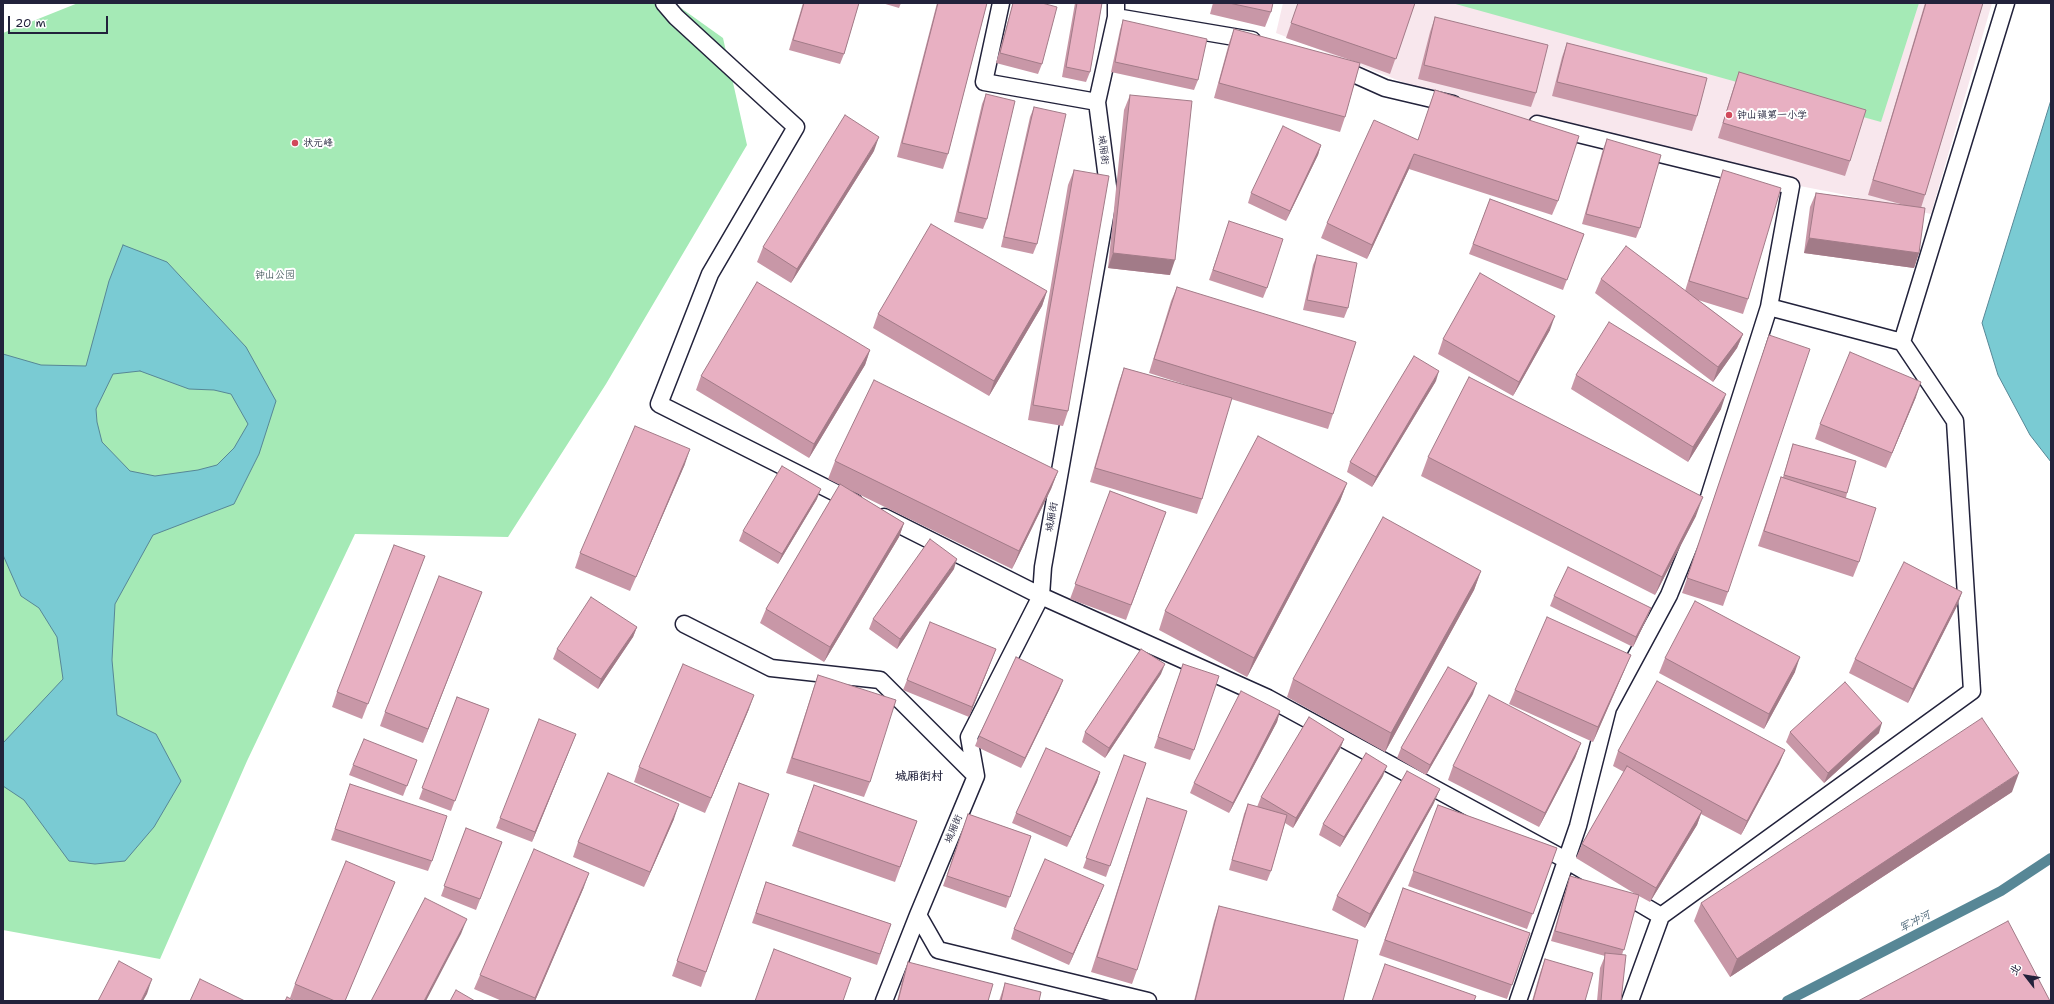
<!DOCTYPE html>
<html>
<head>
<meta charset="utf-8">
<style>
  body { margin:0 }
  #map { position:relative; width:2054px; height:1004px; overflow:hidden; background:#fff; font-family:"Shantell Sans","LXGW WenKai TC",sans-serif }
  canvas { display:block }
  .frame { position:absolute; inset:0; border:4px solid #22223b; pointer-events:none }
  .north { position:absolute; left:2006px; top:956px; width:40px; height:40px; -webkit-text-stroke:3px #fff; paint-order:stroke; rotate:301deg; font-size:11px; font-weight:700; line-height:16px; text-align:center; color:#22223b }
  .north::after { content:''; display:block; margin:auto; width:14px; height:18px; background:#22223b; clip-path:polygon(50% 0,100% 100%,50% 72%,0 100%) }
  .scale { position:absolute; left:8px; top:16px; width:100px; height:18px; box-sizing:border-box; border:2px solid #22223b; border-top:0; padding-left:5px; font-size:12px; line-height:14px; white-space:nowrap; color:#22223b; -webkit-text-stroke:3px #fff; paint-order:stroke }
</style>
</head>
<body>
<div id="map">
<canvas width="2054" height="1004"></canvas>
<div class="frame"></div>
<div class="north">北</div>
<div class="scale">20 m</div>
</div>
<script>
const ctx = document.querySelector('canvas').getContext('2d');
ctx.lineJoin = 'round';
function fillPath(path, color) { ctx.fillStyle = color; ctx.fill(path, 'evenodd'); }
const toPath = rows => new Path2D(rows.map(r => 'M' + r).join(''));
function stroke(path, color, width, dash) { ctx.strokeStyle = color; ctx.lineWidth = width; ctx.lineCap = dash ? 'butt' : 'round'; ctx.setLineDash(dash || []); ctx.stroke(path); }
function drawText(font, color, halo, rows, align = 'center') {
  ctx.font = font + ' "Shantell Sans","LXGW WenKai TC",sans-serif'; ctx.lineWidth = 4; ctx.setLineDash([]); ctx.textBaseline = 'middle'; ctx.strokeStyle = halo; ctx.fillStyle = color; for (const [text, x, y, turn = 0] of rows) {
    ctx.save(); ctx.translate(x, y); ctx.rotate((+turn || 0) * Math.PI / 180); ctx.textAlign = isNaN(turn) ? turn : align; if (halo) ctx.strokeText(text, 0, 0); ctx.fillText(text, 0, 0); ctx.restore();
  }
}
const built = toPath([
  [1283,3,1992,3,1931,214,1836,193,1593,146,1405,83,1276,33]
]);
const green = toPath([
  [78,3,674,3,723,38,747,145,606,384,508,537,355,534,247,761,160,959,3,930,3,33],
  [1452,3,1919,3,1881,122]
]);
const water = toPath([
  [2051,100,2051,462,2030,435,1998,375,1982,323,2051,100],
  [123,245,167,262,246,347,276,401,259,454,234,504,153,535,115,604,112,660,117,715,156,734,181,781,154,827,125,861,95,864,69,861,24,800,3,786,3,743,63,679,57,637,39,608,21,596,3,555,3,354,41,365,86,366,109,281,123,245],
  [140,371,189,389,214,390,231,394,248,424,234,448,217,465,198,470,155,476,130,471,102,442,97,422,96,409,113,374,140,371]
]);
const stream = toPath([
  [1787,1001,2001,891,2051,858]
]);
const service = toPath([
  [664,3,676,17,796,127,710,274,659,404,854,502],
  [1001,3,984,82,1097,102],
  [1116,17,1252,40],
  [1338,67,1385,88,1453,104],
  [1537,124,1791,186,1769,307],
  [884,517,1041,596,1268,698,1566,860,1661,916],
  [684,624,771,668,880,680,976,776],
  [918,915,938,950,1148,1001],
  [884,1001,918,915,976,776,969,737,1041,596,1043,567,1109,194,1097,102,1116,17,1116,3],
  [1518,1001,1578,826,1608,708,1669,595,1709,497,1769,307,1902,342],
  [1630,1001,1661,916,1972,691,1955,421,1902,342,2006,3]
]);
const wall = toPath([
  [803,3,859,3,844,54,840,64,789,50],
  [882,3,901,3,899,8],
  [937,3,987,3,948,154,943,169,897,157],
  [1013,3,1042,3,1042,64,1038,74,996,63],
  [1075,3,1102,3,1090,72,1086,82,1062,77],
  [1213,3,1273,3,1271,12,1265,27,1210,14],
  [1298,3,1415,3,1390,74,1360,63,1345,117,1340,132,1214,98,1229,43,1234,29,1359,63,1286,38],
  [1925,3,1983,3,1925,195,1921,208,1919,253,1914,268,1804,253,1810,207,1816,193,1904,205,1868,195],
  [1435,17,1536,93,1531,107,1418,79,1430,32],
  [1123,20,1198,80,1194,90,1111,72,1120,30],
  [1567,43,1697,116,1692,131,1552,96,1562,57],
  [1739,72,1850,161,1845,176,1718,138,1734,86],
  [1435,90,1558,201,1552,215,1409,169,1367,259,1321,238,1327,223,1418,140],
  [986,94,987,219,983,229,954,222,982,104],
  [1130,95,1170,275,1108,268,1124,110],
  [1034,107,1037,244,1033,254,1001,247,1030,117],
  [1607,139,1640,228,1636,238,1582,224,1603,149],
  [1321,145,1318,155,1286,221,1248,203,1251,193],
  [874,151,791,283,757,262,763,247],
  [1074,170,1068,411,1063,426,1028,420,1068,185],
  [1723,170,1748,299,1743,314,1698,300,1743,334,1737,348,1713,382,1595,293,1601,279,1685,291,1718,185],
  [1490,199,1584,234,1563,290,1469,254],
  [1226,231,1267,288,1263,298,1209,280],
  [1317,255,1348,308,1344,318,1303,310,1313,265],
  [1177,287,1333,414,1328,429,1231,399,1202,499,1197,514,1090,482,1119,382,1124,368,1196,388,1149,373,1171,301],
  [1047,291,1042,306,989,396,873,328,878,314],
  [1550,330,1513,396,1438,354,1443,339],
  [1769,335,1728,592,1723,606,1682,593],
  [870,350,865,365,809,458,696,390,701,376],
  [1576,375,1721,409,1688,462,1571,389],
  [1436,381,1372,487,1347,472,1350,462],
  [1916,397,1886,468,1815,439,1820,424],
  [1793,444,1847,493,1846,498,1859,562,1853,577,1758,546,1781,477,1783,477],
  [1428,457,1696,516,1655,595,1421,476],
  [835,461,1058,471,1051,489,1012,569,850,490,904,523,899,537,824,662,760,623,766,609,840,485,828,479],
  [685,464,630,591,575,568,580,553],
  [1347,483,1340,501,1247,677,1159,630,1165,611],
  [1110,491,1166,512,1126,620,1070,599],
  [817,499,778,564,739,541,743,531],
  [425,556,362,719,332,707,337,692],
  [954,569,897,649,869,629,873,619],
  [1481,571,1474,590,1385,752,1287,697,1293,679],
  [482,592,423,743,380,726,385,712],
  [1962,592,1957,606,1908,703,1849,673,1855,659],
  [1554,596,1651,608,1647,618,1633,647,1550,606],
  [637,627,633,637,598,689,553,659,557,649],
  [996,649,969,717,903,690,907,680],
  [1665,658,1795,672,1764,729,1659,673],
  [1183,664,1194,750,1190,760,1154,748],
  [1625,669,1593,742,1509,704,1515,690],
  [1161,674,1105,758,1082,742,1085,732],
  [818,675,870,782,864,797,786,773,813,690],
  [1063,680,1059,690,1021,768,975,746,979,736],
  [1473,694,1426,775,1397,758,1401,748],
  [457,697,489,709,451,811,419,799],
  [749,709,705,813,634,782,639,767],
  [1280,711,1277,722,1229,813,1190,793,1194,783],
  [1790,732,1879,733,1824,783,1786,742],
  [576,734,532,842,496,828,500,818],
  [1344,739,1340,749,1293,828,1285,823,1271,871,1267,881,1229,870,1244,814,1248,804,1257,807,1261,797],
  [1581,743,1575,758,1539,827,1448,780,1453,766],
  [1785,750,1779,764,1741,835,1701,814,1697,825,1650,902,1639,896,1622,955,1621,1001,1597,1001,1600,968,1605,956,1551,941,1567,886,1570,876,1637,895,1576,858,1582,844,1624,772,1613,766,1618,751],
  [1124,755,1146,763,1106,877,1083,868],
  [417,760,403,796,349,775,353,765],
  [1100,772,1097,782,1067,847,1012,823,1016,813],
  [1383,776,1340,847,1319,835,1323,824],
  [739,783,769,794,701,987,672,976],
  [350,784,432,861,428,871,331,840],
  [814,785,917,821,895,882,792,846],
  [2012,792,1730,977,1694,921,1701,903],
  [1147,798,1137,970,1132,984,1091,972,1142,813],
  [1434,803,1365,928,1332,910,1337,896],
  [1438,805,1557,848,1527,929,1408,886],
  [968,814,1031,836,1006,908,943,886],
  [674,819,644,887,573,857,578,842],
  [466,828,502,842,476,910,441,896],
  [395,882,389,896,345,1001,296,1001,290,998,295,984],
  [766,882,891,924,877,965,752,923],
  [584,887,535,1001,502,1001,474,989,480,975],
  [1403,888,1530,933,1507,999,1379,955],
  [1100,895,1069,965,1011,939,1014,929],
  [1219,906,1343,1001,1194,1001,1214,921],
  [1545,959,1585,1001,1532,1001,1540,973],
  [908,962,988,1001,897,1001,903,977],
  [1005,983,1039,1001,999,1001]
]);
const shadedWall = toPath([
  [879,137,874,151,791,283,797,269],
  [1321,145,1318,155,1286,221,1290,211],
  [1414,154,1409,169,1367,259,1372,245],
  [1809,238,1919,253,1914,268,1804,253],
  [1113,253,1175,260,1170,275,1108,268],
  [1047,291,1042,306,989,396,994,381],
  [1555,316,1550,330,1513,396,1519,382],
  [1743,334,1737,348,1713,382,1718,367],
  [870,350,865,365,809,458,814,444],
  [1439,371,1436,381,1372,487,1376,477],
  [1921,382,1916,397,1886,468,1892,453],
  [1726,394,1721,409,1688,462,1693,447],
  [690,449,685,464,630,591,636,577],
  [1058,471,1051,489,1012,569,1019,551],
  [1347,483,1340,501,1247,677,1254,658],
  [821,489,817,499,778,564,782,554],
  [1703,497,1696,516,1655,595,1662,577],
  [904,523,899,537,824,662,830,647],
  [957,559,954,569,897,649,900,639],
  [1481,571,1474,590,1385,752,1391,733],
  [482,592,476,607,423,743,428,729],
  [1962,592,1957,606,1908,703,1913,689],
  [1651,608,1647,618,1633,647,1636,637],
  [637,627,633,637,598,689,601,679],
  [996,649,992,659,969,717,972,707],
  [1631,655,1625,669,1593,742,1598,727],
  [1800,657,1795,672,1764,729,1769,714],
  [1165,664,1161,674,1105,758,1109,748],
  [1063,680,1059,690,1021,768,1025,758],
  [1477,683,1473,694,1426,775,1430,765],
  [754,695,749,709,705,813,711,798],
  [1280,711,1277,722,1229,813,1233,803],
  [1882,723,1879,733,1824,783,1828,773],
  [576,734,572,744,532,842,535,832],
  [1344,739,1340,749,1293,828,1296,818],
  [1581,743,1575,758,1539,827,1545,813],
  [1785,750,1779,764,1741,835,1747,821],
  [1387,766,1383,776,1340,847,1344,837],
  [1100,772,1097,782,1067,847,1071,837],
  [2019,773,2012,792,1730,977,1737,959],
  [1440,789,1434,803,1365,928,1370,914],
  [679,804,674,819,644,887,650,872],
  [1702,811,1697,825,1650,902,1656,888],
  [589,873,584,887,535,1001,534,1001],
  [1104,885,1100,895,1069,965,1073,954],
  [467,919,461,934,426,1001,424,1001],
  [152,979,147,994,143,1001,141,1001]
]);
const building = toPath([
  [804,3,859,3,844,54,793,40,804,3],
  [938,3,987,3,948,154,902,143,938,3],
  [1013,3,1042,3,1057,7,1042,64,1000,53,1013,3],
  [1077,3,1102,3,1090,72,1066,67,1077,3],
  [1229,3,1273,3,1271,12,1229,3],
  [1298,3,1415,3,1396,59,1291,23,1298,3],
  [1926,3,1983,3,1925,195,1873,180,1926,3],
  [1435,17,1548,45,1536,93,1424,65,1435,17],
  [1123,20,1207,39,1198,80,1115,62,1123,20],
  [1234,29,1360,63,1345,117,1219,83,1234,29],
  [1567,43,1707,78,1697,116,1557,82,1567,43],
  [1739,72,1866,110,1850,161,1723,123,1739,72],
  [1435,90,1579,136,1558,201,1414,154,1372,245,1327,223,1374,120,1418,140,1435,90],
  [986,94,1015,101,987,219,958,212,986,94],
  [1130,95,1192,101,1175,260,1113,253,1130,95],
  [1034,107,1066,114,1037,244,1004,237,1034,107],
  [845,115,879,137,797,269,763,247,845,115],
  [1283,126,1321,145,1290,211,1251,193,1283,126],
  [1607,139,1661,155,1640,228,1586,214,1607,139],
  [1074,170,1109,176,1068,411,1033,405,1074,170],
  [1723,170,1781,188,1748,299,1689,281,1723,170],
  [1816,193,1925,208,1919,253,1809,238,1816,193],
  [1490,199,1584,234,1567,280,1473,244,1490,199],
  [1229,221,1283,239,1267,288,1213,270,1229,221],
  [931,224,1047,291,994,381,878,314,931,224],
  [1626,246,1743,334,1718,367,1601,279,1626,246],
  [1317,255,1357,263,1348,308,1307,300,1317,255],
  [1480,273,1555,316,1519,382,1443,339,1480,273],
  [757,282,870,350,814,444,701,376,757,282],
  [1177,287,1356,342,1333,414,1154,359,1177,287],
  [1609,322,1726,394,1693,447,1576,375,1609,322],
  [1769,335,1810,349,1728,592,1687,578,1769,335],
  [1850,352,1921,382,1892,453,1820,424,1850,352],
  [1414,356,1439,371,1376,477,1350,462,1414,356],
  [1124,368,1232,398,1202,499,1095,468,1124,368],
  [1469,377,1703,497,1662,577,1428,457,1469,377],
  [874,380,1058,471,1019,551,835,461,874,380],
  [635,426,690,449,636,577,580,553,635,426],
  [1258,436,1347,483,1254,658,1165,611,1258,436],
  [1793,444,1856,461,1847,493,1784,475,1793,444],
  [782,466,821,489,782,554,743,531,782,466],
  [1781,477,1876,508,1859,562,1764,531,1781,477],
  [840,484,904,523,830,647,766,609,840,484],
  [1110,491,1166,512,1131,605,1075,584,1110,491],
  [1383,517,1481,571,1391,733,1293,679,1383,517],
  [930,539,957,559,900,639,873,619,930,539],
  [394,545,425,556,368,704,337,692,394,545],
  [1904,562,1962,592,1913,689,1855,659,1904,562],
  [1568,567,1651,608,1636,637,1554,596,1568,567],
  [439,576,482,592,428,729,385,712,439,576],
  [591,597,637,627,601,679,557,649,591,597],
  [1695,601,1800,657,1769,714,1665,658,1695,601],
  [1547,617,1631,655,1598,727,1515,690,1547,617],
  [930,622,996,649,972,707,907,680,930,622],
  [1141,649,1165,664,1109,748,1085,732,1141,649],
  [1016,657,1063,680,1025,758,979,736,1016,657],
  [683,664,754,695,711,798,639,767,683,664],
  [1183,664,1219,676,1194,750,1158,737,1183,664],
  [1448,667,1477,683,1430,765,1401,748,1448,667],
  [818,675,896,700,870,782,792,758,818,675],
  [1657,681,1785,750,1747,821,1618,751,1657,681],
  [1845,682,1882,723,1828,773,1790,732,1845,682],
  [1241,691,1280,711,1233,803,1194,783,1241,691],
  [1489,695,1581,743,1545,813,1453,766,1489,695],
  [457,697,489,709,455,801,422,788,457,697],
  [1309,717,1344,739,1296,818,1261,797,1309,717],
  [1982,718,2019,773,1737,959,1701,903,1982,718],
  [539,719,576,734,535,832,500,818,539,719],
  [364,739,417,760,407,786,353,765,364,739],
  [1046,748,1100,772,1071,837,1016,813,1046,748],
  [1366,753,1387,766,1344,837,1323,824,1366,753],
  [1124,755,1146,763,1110,866,1086,858,1124,755],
  [1627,766,1702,811,1656,888,1582,844,1627,766],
  [1407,771,1440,789,1370,914,1337,896,1407,771],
  [608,773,679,804,650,872,578,842,608,773],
  [739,783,769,794,706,972,677,961,739,783],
  [350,784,447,816,432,861,335,829,350,784],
  [814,785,917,821,900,867,798,831,814,785],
  [1147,798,1187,811,1137,970,1097,957,1147,798],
  [1248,804,1287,815,1271,871,1232,860,1248,804],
  [1438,805,1557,848,1533,914,1413,871,1438,805],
  [968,814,1031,836,1010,897,947,876,968,814],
  [466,828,502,842,480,899,444,886,466,828],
  [534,849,589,873,535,998,480,975,534,849],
  [1045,859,1104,885,1073,954,1014,929,1045,859],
  [346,861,395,882,345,1001,335,1001,295,984,346,861],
  [1570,876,1639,895,1624,950,1555,931,1570,876],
  [766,882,891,924,880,954,756,913,766,882],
  [1403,888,1530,933,1512,985,1385,940,1403,888],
  [425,898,467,919,424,1001,371,1001,425,898],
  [1219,906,1358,940,1343,1001,1195,1001,1219,906],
  [2008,921,2050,1001,1858,1001,2008,921],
  [774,949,851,978,843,1001,755,1001,774,949],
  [1605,953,1626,955,1621,1001,1601,1001,1605,953],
  [1545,959,1593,973,1585,1001,1533,1001,1545,959],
  [119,961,152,979,141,1001,98,1001,119,961],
  [908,962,993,984,988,1001,898,1001,908,962],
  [1385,964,1476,996,1474,1001,1372,1001,1385,964],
  [200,979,245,1001,190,1001,200,979],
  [1005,983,1041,992,1039,1001,1001,1001,1005,983],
  [456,990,475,1001,450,1001,456,990],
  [287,997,295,1001,285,1001,287,997]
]);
const markers = [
  [1729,115,4,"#d1495b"],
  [295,143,4,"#d1495b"]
];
const poiNames = [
  ["钟山镇第一小学",1737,115],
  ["状元峰",303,143]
];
const streetNames = [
  ["城厢街",1103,150,83],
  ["城厢街",1052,517,-80],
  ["城厢街",954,829,-67]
];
const parkNames = [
  ["钟山公园",275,275]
];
const waterNames = [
  ["军冲河",1915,922,-27]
];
const quarterNames = [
  ["城厢街村",919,777]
];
fillPath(built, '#f8e7ed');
fillPath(green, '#a5eab6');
fillPath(water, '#7acbd3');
stroke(water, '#578796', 1);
stroke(stream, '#578796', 10);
stroke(service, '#22223b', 19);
stroke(service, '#fff', 16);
fillPath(wall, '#c897a7');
fillPath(shadedWall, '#a27b88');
fillPath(building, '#e8b0c2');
stroke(building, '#a27b88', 1);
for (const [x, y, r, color] of markers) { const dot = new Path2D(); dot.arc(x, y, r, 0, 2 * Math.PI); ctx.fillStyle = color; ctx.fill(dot); stroke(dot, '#fff', 1.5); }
drawText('10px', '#22223b', '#fff', poiNames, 'left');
drawText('10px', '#22223b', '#fff', streetNames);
drawText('10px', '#495e60', '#fff', parkNames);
drawText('italic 11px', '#415d70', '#fff', waterNames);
drawText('bold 12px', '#22223b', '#fff', quarterNames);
</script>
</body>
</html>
